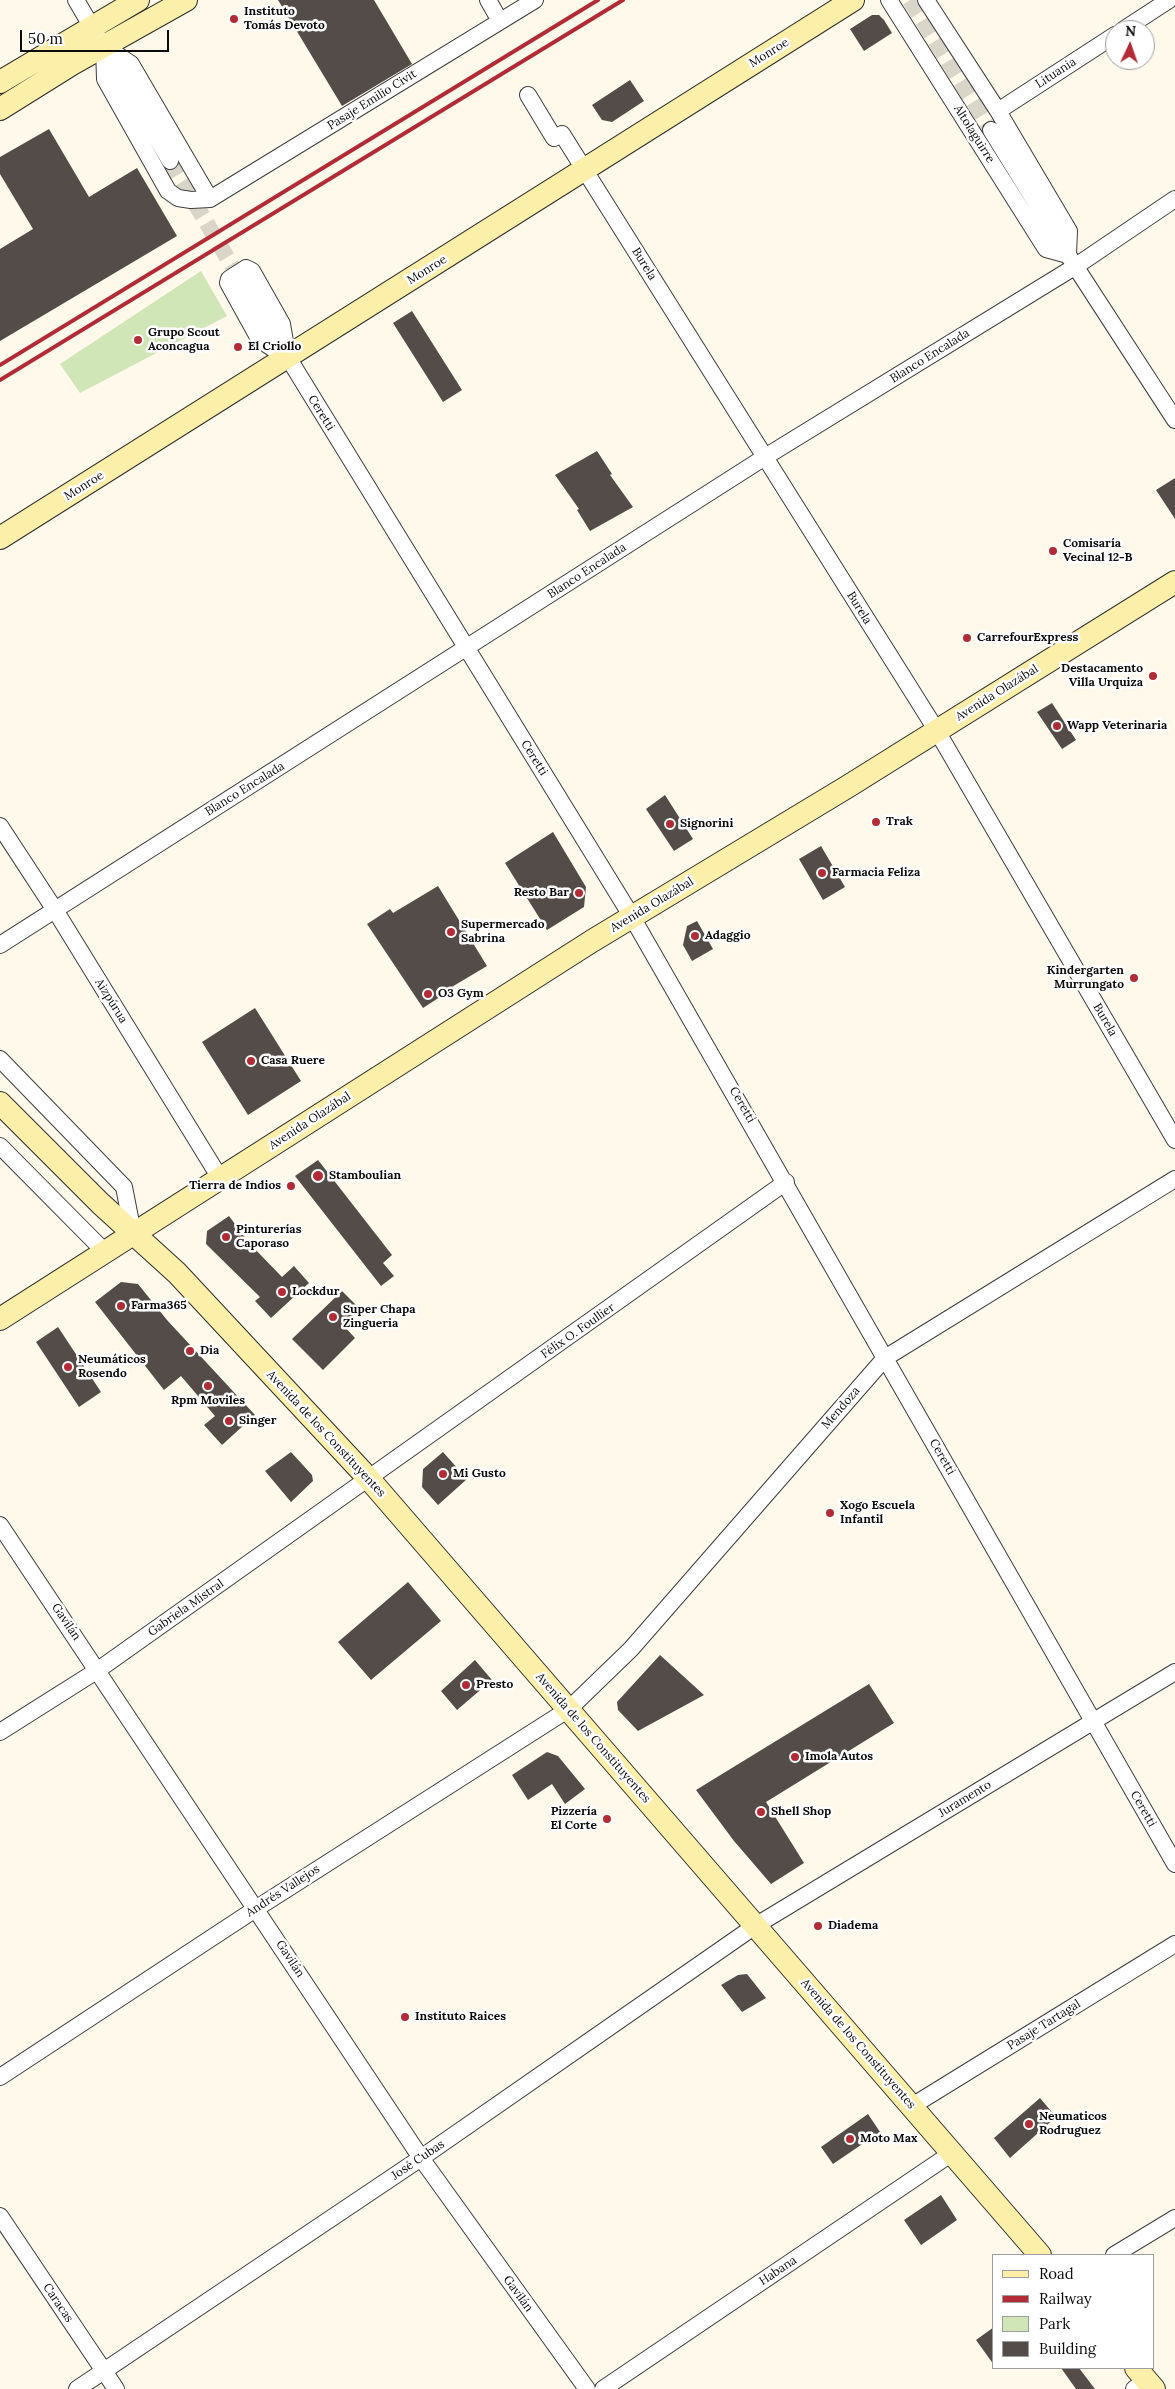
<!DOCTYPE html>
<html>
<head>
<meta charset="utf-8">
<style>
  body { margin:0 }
  #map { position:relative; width:1175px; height:2389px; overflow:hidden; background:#fef9ea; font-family:Lora,serif }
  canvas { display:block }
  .legend { position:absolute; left:992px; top:2254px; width:162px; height:115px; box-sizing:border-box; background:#fff; border:1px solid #9d9d9d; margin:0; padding:6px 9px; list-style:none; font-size:15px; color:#0b0b0b }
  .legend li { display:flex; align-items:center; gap:10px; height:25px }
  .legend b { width:25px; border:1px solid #9d9d9d }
  .north { position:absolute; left:1105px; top:20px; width:50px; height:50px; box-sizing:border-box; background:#fff; border:1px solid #9d9d9d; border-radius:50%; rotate:3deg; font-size:14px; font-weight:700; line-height:20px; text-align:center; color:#0b0b0b }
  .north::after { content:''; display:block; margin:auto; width:18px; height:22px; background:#b32b36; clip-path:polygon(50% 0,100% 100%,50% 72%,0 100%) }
  .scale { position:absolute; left:20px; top:30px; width:149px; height:22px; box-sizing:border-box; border:2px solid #0b0b0b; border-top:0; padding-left:6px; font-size:15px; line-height:18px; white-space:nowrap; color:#0b0b0b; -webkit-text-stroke:4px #fff; paint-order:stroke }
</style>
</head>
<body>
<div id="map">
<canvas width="1175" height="2389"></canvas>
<ul class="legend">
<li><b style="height:6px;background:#fbefa9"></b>Road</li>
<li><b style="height:6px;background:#b32b36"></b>Railway</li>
<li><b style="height:14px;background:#d0e6b7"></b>Park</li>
<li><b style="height:14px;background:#534c48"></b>Building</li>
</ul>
<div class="north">N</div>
<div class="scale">50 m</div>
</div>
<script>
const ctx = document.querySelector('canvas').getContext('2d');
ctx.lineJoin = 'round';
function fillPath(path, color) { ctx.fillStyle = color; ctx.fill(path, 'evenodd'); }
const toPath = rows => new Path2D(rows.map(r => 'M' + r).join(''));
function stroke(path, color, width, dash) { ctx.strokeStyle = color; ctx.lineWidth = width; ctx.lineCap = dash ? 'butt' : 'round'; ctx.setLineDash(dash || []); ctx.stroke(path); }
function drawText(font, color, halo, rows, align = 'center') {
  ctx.font = font + ' Lora,serif'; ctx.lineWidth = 5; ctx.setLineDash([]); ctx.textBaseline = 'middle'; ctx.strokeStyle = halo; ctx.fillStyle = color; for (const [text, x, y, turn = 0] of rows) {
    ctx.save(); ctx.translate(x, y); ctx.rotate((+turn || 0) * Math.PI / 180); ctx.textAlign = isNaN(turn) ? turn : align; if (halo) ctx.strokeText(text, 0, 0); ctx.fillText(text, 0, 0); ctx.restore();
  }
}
const green = toPath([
  [201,271,227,316,80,393,60,364]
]);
const building = toPath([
  [278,0,374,0,412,64,342,106],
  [872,15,879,15,884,20,892,33,864,51,850,29],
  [630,80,644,101,612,122,602,120,592,105],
  [49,129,89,197,137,168,177,236,0,341,0,249,33,229,0,174,0,157],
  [412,311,462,390,443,402,393,323],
  [597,451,612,474,610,475,633,507,590,531,577,510,579,509,555,475],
  [1175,478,1175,519,1156,490],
  [1052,703,1076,740,1062,749,1037,712],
  [665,795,693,839,674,851,646,809],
  [553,832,586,887,584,907,547,930,505,863],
  [821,846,845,887,823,900,799,859],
  [438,886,487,966,445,991,446,993,423,1008,367,924,390,909,393,913],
  [697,921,713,949,692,961,683,945,687,926],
  [255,1008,301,1081,248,1115,202,1042],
  [318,1160,392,1255,383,1263,394,1276,381,1286,295,1176],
  [229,1216,250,1244,282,1277,294,1266,309,1283,271,1318,255,1301,260,1297,206,1244,207,1231],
  [121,1282,138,1284,167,1320,255,1415,222,1445,204,1425,215,1416,181,1376,164,1390,95,1302],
  [342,1291,360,1309,343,1325,355,1338,323,1370,292,1339],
  [58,1327,101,1392,79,1407,36,1342],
  [291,1452,312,1475,313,1481,291,1502,265,1471],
  [443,1452,467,1479,438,1505,422,1487,423,1469],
  [408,1582,441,1621,371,1680,338,1642],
  [660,1655,704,1695,638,1731,618,1710,617,1702],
  [475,1660,492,1680,457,1710,441,1691],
  [869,1684,894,1723,766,1802,804,1863,771,1884,734,1841,696,1790],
  [547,1752,558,1756,585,1789,565,1804,552,1784,528,1800,512,1775],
  [747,1974,766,1998,742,2012,721,1985,738,1975],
  [1040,2098,1056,2117,1010,2158,994,2138],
  [868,2114,880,2132,833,2164,821,2147],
  [941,2195,957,2220,921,2245,904,2220],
  [994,2327,994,2365,976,2340],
  [1061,2368,1079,2368,1095,2389,1076,2389]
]);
const streetTunnel = toPath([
  [910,0,991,130],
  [170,161,241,281]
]);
const street = toPath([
  [76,0,170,161],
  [488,0,500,21],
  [889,0,1046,249,1068,255,1069,231,998,111,926,0],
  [1123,30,1169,0],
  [104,46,105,79,168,191,178,198,191,200,210,199,535,0],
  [104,46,131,64,210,199],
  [528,95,554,138,562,134,937,731,1175,1140],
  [998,111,1115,35],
  [991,130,1068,255,1175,420],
  [246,268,252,271,282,324,288,359,259,339,228,283,229,279,246,268],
  [241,281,632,917,1175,1864],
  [0,826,55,910,220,1178],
  [0,945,765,457,1076,266,1175,199],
  [0,1059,124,1187,133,1233],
  [0,1146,104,1251],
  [0,1525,421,2158,587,2389],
  [0,1732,98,1670,786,1182],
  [0,2077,257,1908,569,1709,631,1649,885,1358,1175,1179],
  [912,2106,1175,1944],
  [0,2216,116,2389],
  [1114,2255,1175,2218],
  [77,2389,421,2158,755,1926,1175,1672],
  [603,2389,952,2153],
  [1134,2389,1146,2380]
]);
const secondary = toPath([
  [0,82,138,0],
  [0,109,72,64,186,0],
  [0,538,853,0],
  [0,1103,101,1204,177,1273,369,1479,1040,2255],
  [0,1319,592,941,847,787,1175,582],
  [1136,2368,1154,2389]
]);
const rail = toPath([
  [0,365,598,0],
  [0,380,623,0]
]);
const markers = [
  [234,19,5,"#b32b36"],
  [138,340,5,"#b32b36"],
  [238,347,5,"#b32b36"],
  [1053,551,5,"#b32b36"],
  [967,638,5,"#b32b36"],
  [1153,676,5,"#b32b36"],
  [1057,726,5,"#b32b36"],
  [876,822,5,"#b32b36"],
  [670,824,5,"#b32b36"],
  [822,873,5,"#b32b36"],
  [579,893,5,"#b32b36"],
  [451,932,5,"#b32b36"],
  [695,936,5,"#b32b36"],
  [1134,978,5,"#b32b36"],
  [428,994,5,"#b32b36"],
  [251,1061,5,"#b32b36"],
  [318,1176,6,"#b32b36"],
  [291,1186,5,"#b32b36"],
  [226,1237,5,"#b32b36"],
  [282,1292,5,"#b32b36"],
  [121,1306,5,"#b32b36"],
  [333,1317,5,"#b32b36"],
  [190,1351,5,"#b32b36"],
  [68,1367,5,"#b32b36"],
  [208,1386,5,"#b32b36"],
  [229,1421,5,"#b32b36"],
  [443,1474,5,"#b32b36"],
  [830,1513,5,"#b32b36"],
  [466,1685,5,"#b32b36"],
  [795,1757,5,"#b32b36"],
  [761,1812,5,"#b32b36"],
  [607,1819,5,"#b32b36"],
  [818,1926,5,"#b32b36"],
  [405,2017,5,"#b32b36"],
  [1029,2124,5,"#b32b36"],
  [850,2139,5,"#b32b36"]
];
const poiNames = [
  ["Instituto",244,12],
  ["Tomás Devoto",244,26],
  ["Grupo Scout",148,333],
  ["Aconcagua",148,347],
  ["El Criollo",248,347],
  ["Comisaría",1063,544],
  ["Vecinal 12-B",1063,558],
  ["CarrefourExpress",977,638],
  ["Destacamento",1143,669,"right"],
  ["Villa Urquiza",1143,683,"right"],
  ["Wapp Veterinaria",1067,726],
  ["Trak",886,822],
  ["Signorini",680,824],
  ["Farmacia Feliza",832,873],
  ["Resto Bar",569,893,"right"],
  ["Supermercado",461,925],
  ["Sabrina",461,939],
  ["Adaggio",705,936],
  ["Kindergarten",1124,971,"right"],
  ["Murrungato",1124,985,"right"],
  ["O3 Gym",438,994],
  ["Casa Ruere",261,1061],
  ["Stamboulian",329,1176],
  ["Tierra de Indios",281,1186,"right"],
  ["Pinturerías",236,1230],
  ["Caporaso",236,1244],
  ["Lockdur",292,1292],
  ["Farma365",131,1306],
  ["Super Chapa",343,1310],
  ["Zingueria",343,1324],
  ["Dia",200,1351],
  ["Neumáticos",78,1360],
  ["Rosendo",78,1374],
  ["Rpm Moviles",208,1401,"center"],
  ["Singer",239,1421],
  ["Mi Gusto",453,1474],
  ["Xogo Escuela",840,1506],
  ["Infantil",840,1520],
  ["Presto",476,1685],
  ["Imola Autos",805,1757],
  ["Pizzería",597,1812,"right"],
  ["El Corte",597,1826,"right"],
  ["Shell Shop",771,1812],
  ["Diadema",828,1926],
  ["Instituto Raices",415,2017],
  ["Neumaticos",1039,2117],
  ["Rodruguez",1039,2131],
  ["Moto Max",860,2139]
];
const streetNames = [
  ["Monroe",769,53,-32],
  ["Lituania",1056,73,-33],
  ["Pasaje Emilio Civit",372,100,-32],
  ["Altolaguirre",974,134,58],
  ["Burela",644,264,58],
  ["Monroe",427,270,-32],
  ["Blanco Encalada",930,356,-32],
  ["Ceretti",321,413,58],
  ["Monroe",84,486,-32],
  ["Blanco Encalada",587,571,-33],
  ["Burela",859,608,58],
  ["Avenida Olazábal",997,693,-32],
  ["Ceretti",534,758,58],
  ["Blanco Encalada",245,789,-32],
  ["Avenida Olazábal",652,905,-31],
  ["Aizpúrua",111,1001,58],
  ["Burela",1105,1020,60],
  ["Ceretti",742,1105,60],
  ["Avenida Olazábal",310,1121,-33],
  ["Félix O. Foullier",578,1331,-35],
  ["Mendoza",841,1408,-49],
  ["Avenida de los Constituyentes",326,1434,47],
  ["Ceretti",942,1457,60],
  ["Gabriela Mistral",186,1608,-35],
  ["Gavilán",66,1622,56],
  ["Avenida de los Constituyentes",593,1738,49],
  ["Juramento",965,1799,-31],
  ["Ceretti",1143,1809,60],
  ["Andrés Vallejos",283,1891,-33],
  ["Gavilán",290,1959,57],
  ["Pasaje Tartagal",1044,2025,-32],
  ["Avenida de los Constituyentes",858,2044,49],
  ["José Cubas",418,2160,-34],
  ["Habana",778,2271,-34],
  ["Gavilán",518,2294,54],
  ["Caracas",58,2303,56]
];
fillPath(green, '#d0e6b7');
fillPath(building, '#534c48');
stroke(streetTunnel, '#dad5c9', 16, [16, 8]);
stroke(street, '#3e3e3e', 18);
stroke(secondary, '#2d2d2d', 24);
stroke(street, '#fff', 16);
stroke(secondary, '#fbefa9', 22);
stroke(rail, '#b32b36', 4);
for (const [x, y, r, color] of markers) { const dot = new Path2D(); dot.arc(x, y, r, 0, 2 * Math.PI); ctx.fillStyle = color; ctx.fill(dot); stroke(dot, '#fff', 2); }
drawText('bold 12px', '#0b0b0b', '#fff', poiNames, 'left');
drawText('12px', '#0b0b0b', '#fff', streetNames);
</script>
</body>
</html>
